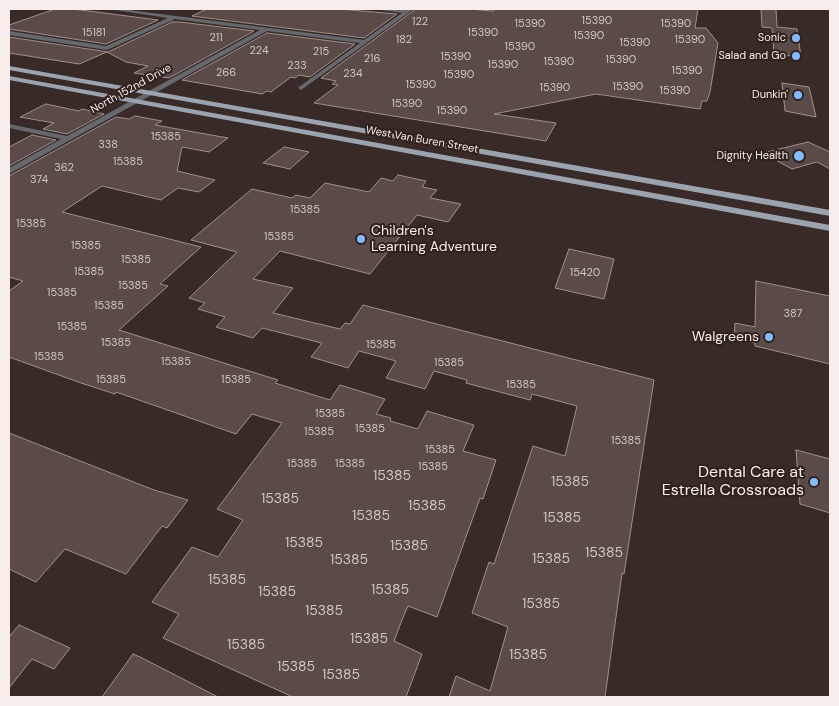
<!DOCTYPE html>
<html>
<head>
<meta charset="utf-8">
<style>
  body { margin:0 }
  #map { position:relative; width:839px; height:706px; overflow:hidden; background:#382b27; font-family:"DM Sans",sans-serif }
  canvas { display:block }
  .frame { position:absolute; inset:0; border:10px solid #f7eeeb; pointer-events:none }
</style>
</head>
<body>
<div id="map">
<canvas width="839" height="706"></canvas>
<div class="frame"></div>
</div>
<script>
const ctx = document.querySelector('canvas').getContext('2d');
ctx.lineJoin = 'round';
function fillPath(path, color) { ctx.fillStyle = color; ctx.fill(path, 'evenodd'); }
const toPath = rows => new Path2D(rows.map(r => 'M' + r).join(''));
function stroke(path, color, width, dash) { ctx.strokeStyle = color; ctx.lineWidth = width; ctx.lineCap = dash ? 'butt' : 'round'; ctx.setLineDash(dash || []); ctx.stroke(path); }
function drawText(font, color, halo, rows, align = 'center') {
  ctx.font = font + ' "DM Sans",sans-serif'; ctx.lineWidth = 4; ctx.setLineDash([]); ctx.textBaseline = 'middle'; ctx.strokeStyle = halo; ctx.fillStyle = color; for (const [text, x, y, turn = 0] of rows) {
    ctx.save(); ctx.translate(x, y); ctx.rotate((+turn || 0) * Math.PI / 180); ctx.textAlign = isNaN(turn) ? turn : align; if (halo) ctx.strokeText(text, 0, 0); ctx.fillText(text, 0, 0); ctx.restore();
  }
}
const building = toPath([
  [55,9,73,9,158,20,106,44,9,29,9,25,55,9],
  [207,9,339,9,397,14,364,38,192,16,207,9],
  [416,9,469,9,493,11,496,9,698,9,695,28,706,28,718,43,710,92,707,101,702,101,700,109,596,94,494,114,556,123,546,141,314,103,338,85,332,84,336,81,321,78,416,9],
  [761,9,776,9,777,27,797,29,801,57,774,54,772,28,762,27,761,9],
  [172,22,180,22,254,31,169,78,134,73,148,66,126,62,107,52,79,64,9,53,9,37,108,52,172,22],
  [267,33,355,44,310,77,299,75,295,78,291,77,271,92,267,91,262,94,182,80,267,33],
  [782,83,809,87,816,117,785,111,782,83],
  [46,104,79,111,82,109,104,114,67,134,43,129,54,123,20,117,46,104],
  [135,116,162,121,155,125,228,138,209,152,182,147,177,171,215,180,199,192,178,188,161,200,102,186,62,212,201,247,160,284,168,286,119,330,278,380,275,383,330,400,340,385,385,399,376,414,391,418,390,421,418,429,427,411,474,425,463,451,496,460,483,499,480,498,437,617,408,606,404,615,394,641,422,654,406,697,293,697,163,638,179,614,152,602,192,547,218,557,243,520,217,509,282,423,252,414,236,434,116,392,115,394,81,383,9,357,9,291,23,281,9,277,9,176,116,117,129,119,135,116],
  [32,135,56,140,9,166,9,147,32,135],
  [808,142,830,152,830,169,817,162,792,169,763,153,808,142],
  [284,147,309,152,290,169,263,163,284,147],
  [398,175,426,181,422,187,437,190,430,198,461,204,448,222,417,215,370,274,280,251,253,279,293,288,273,313,340,329,345,323,350,324,363,305,654,380,624,574,622,573,605,697,449,697,456,676,490,691,508,627,472,613,489,562,494,564,533,446,565,456,577,406,532,394,530,400,466,383,467,380,434,371,425,389,386,378,396,361,359,351,348,368,311,357,322,343,262,328,253,338,216,327,225,317,198,309,205,303,189,298,237,252,191,240,252,189,292,198,296,195,310,198,325,183,369,192,381,178,393,181,398,175],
  [569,249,614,259,604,299,555,288,569,249],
  [756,281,830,296,830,364,755,346,755,343,734,338,735,323,755,327,756,281],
  [9,433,154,490,188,500,167,528,162,526,126,574,65,549,36,582,9,569,9,433],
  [796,450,830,459,830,513,800,504,796,450],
  [19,625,70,648,54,669,32,659,9,688,9,637,19,625],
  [133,654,142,658,218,697,102,697,133,654]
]);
const minor = toPath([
  [108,9,121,9,364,40,402,13,374,9,414,9,301,90,298,88,299,87,360,43,267,31,9,174,9,168,61,139,9,128,9,124,67,136,260,30,175,19,107,50,9,35,9,31,106,46,168,18,108,9]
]);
const major = toPath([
  [9,66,830,210,830,216,9,70,9,66],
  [9,76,830,225,830,231,9,80,9,76]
]);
const markers = [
  [796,38,5,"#85bbfb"],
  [796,56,5,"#85bbfb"],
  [798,95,5,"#85bbfb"],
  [799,156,6,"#85bbfb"],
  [361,239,5,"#85bbfb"],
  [769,337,5,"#85bbfb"],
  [814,482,5,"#85bbfb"]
];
const numberNames = [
  ["15390",597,21],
  ["122",420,22],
  ["15390",530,24],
  ["15390",676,24],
  ["15181",94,33],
  ["15390",483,33],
  ["15390",589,36],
  ["211",216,38],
  ["182",404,40],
  ["15390",690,40],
  ["15390",635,43],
  ["15390",520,47],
  ["224",259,51],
  ["215",321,52],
  ["15390",456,57],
  ["216",372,59],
  ["15390",621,60],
  ["15390",559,62],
  ["15390",503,65],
  ["233",297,66],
  ["15390",687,71],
  ["266",226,73],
  ["234",353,74],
  ["15390",459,75],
  ["15390",421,85],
  ["15390",628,87],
  ["15390",555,88],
  ["15390",675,91],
  ["15390",407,104],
  ["15390",452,111],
  ["15385",166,137],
  ["338",108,145],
  ["15385",128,162],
  ["362",64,168],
  ["374",39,180],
  ["15385",305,210],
  ["15385",31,224],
  ["15385",279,237],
  ["15385",86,246],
  ["15385",136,260],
  ["15385",89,272],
  ["15420",585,273],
  ["15385",133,286],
  ["15385",62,293],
  ["15385",109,306],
  ["387",793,314],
  ["15385",72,327],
  ["15385",116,343],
  ["15385",381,345],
  ["15385",49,357],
  ["15385",176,362],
  ["15385",449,363],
  ["15385",111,380],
  ["15385",236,380],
  ["15385",521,385],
  ["15385",330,414],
  ["15385",370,429],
  ["15385",319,432],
  ["15385",626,441],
  ["15385",440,450],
  ["15385",302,464],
  ["15385",350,464],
  ["15385",433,467]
];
const farPoinames = [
  ["Sonic",786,38],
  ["Salad and Go",786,56],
  ["Dunkin'",788,95],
  ["Dignity Health",788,156]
];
const farStreetnames = [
  ["North 152nd Drive",131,89,-29],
  ["West Van Buren Street",422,140,10]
];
const poiNames = [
  ["Children's",371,231],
  ["Learning Adventure",371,247],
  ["Walgreens",759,337,"right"]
];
const nearNumbernames = [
  ["15385",392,476],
  ["15385",570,482],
  ["15385",280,499],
  ["15385",427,506],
  ["15385",371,516],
  ["15385",562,518],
  ["15385",304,543],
  ["15385",409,546],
  ["15385",604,553],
  ["15385",551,559],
  ["15385",349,560],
  ["15385",227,580],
  ["15385",390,590],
  ["15385",277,592],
  ["15385",541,604],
  ["15385",324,611],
  ["15385",369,639],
  ["15385",246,645],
  ["15385",528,655],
  ["15385",296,667],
  ["15385",341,675]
];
const nearPoinames = [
  ["Dental Care at",804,473],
  ["Estrella Crossroads",804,491]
];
fillPath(building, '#5a4b48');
stroke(building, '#a08f8b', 1);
fillPath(minor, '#65696e');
fillPath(major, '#9ba3ae');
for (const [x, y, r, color] of markers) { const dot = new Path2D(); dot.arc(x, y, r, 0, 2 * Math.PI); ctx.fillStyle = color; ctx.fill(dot); stroke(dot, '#2e211e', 2); }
drawText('11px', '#d0c5c2', null, numberNames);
drawText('11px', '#f7eeeb', '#2e211e', farPoinames, 'right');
drawText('11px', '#f7eeeb', '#2e211e', farStreetnames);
drawText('14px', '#f7eeeb', '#2e211e', poiNames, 'left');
drawText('14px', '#d0c5c2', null, nearNumbernames);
drawText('16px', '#f7eeeb', '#2e211e', nearPoinames, 'right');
</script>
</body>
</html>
